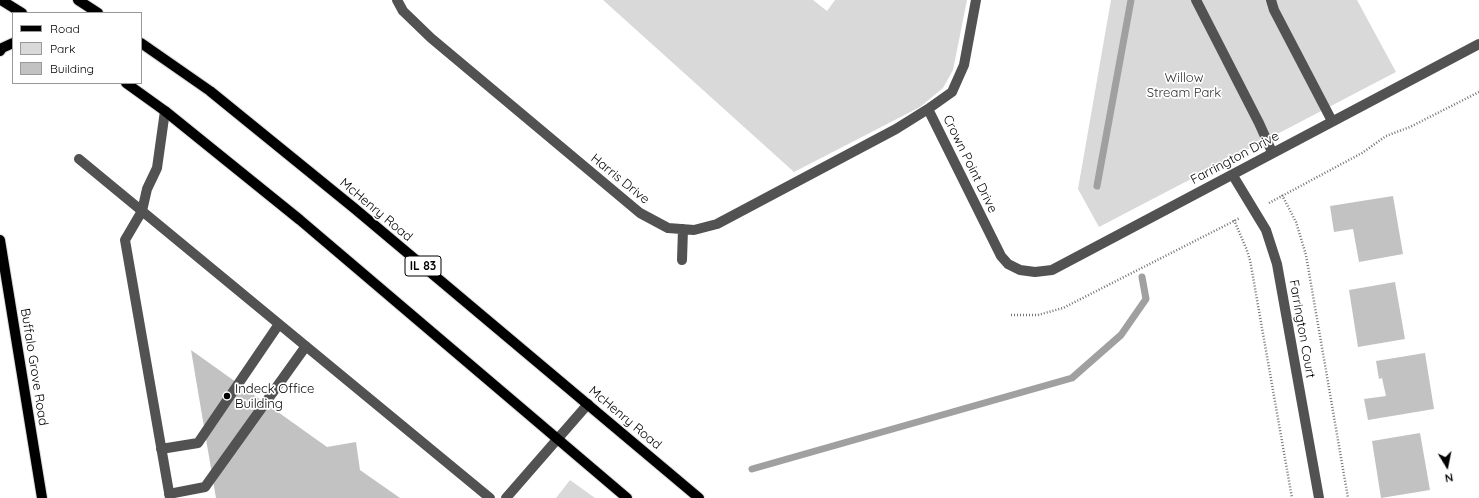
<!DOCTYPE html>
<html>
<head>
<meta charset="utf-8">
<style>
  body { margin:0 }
  #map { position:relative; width:1479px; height:498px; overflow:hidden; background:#fff; font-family:Quicksand,sans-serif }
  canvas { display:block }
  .legend { position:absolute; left:12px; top:12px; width:130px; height:72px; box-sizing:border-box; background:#fff; border:1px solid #999; margin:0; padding:5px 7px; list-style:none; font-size:12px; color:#000 }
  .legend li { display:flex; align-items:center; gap:8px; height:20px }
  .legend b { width:20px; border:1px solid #999 }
  .north { position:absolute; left:1427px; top:446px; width:40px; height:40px; -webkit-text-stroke:3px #fff; paint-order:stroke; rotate:170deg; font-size:11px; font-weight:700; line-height:16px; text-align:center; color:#000 }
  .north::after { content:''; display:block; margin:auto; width:14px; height:18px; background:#000; clip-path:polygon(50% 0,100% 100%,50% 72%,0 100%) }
</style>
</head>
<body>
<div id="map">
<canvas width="1479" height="498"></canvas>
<ul class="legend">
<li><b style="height:5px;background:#000"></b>Road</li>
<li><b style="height:11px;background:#d9d9d9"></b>Park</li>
<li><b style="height:11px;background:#c2c2c2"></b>Building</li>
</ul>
<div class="north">N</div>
</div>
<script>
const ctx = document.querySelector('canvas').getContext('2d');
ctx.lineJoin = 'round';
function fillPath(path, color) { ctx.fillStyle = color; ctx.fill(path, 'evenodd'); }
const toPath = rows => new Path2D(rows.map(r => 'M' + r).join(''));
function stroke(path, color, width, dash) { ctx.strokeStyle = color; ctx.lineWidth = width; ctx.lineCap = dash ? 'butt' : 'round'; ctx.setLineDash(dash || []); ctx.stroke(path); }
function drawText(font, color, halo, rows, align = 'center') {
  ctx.font = font + ' Quicksand,sans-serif'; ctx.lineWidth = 3.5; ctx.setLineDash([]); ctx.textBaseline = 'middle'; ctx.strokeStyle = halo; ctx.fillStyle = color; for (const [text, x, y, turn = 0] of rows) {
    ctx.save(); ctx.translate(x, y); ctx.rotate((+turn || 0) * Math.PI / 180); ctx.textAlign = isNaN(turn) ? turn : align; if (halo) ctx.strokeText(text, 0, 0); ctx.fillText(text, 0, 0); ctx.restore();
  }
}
const green = toPath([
  [603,0,813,0,827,11,835,0,967,0,953,70,943,88,920,107,794,172],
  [1111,0,1357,0,1396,72,1099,227,1078,189],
  [570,480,595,498,556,498]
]);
const stream = toPath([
  [1097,186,1131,0],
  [752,469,1072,378,1121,335,1146,299,1142,277]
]);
const building = toPath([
  [1393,196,1403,254,1359,262,1353,229,1334,232,1330,206],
  [1395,282,1405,339,1358,347,1349,290],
  [191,350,327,447,356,442,360,470,400,498,216,498],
  [1425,353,1434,409,1368,420,1364,399,1386,396,1382,378,1379,379,1376,361],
  [1420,433,1430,490,1381,498,1372,441]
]);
const path = toPath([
  [1282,195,1296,222,1306,255,1348,498],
  [1269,203,1362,153,1386,136,1410,127,1479,92],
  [1234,220,1246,248,1250,260,1292,498],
  [1011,315,1038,315,1063,308,1240,218]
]);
const minor = toPath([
  [397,0,403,11,431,38,640,213,668,228,694,230,717,224,896,129,928,109],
  [976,0,964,65,952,92,928,109,1001,256,1008,264,1020,270,1035,272,1052,270,1479,44],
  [1196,0,1259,123,1272,152],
  [1271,0,1274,10,1332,121],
  [165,111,157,168,147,189,142,211,490,498],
  [79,159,142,211,125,240,170,498],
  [1232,174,1266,230,1277,264,1319,498],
  [682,260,683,229],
  [161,449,198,443,279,324],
  [169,494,205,487,306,346],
  [506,498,588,404]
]);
const major = toPath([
  [1,0,22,13],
  [78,0,98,13],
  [141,43,210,91,354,208,699,498],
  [0,51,2,48,13,43],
  [126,83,165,111,300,220,627,498],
  [0,240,42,498]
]);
const markers = [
  [227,396,4,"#000"]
];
const shields = [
  [423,266,36]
];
const shieldNames = [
  ["IL 83",423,266]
];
const parkNames = [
  ["Willow",1184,78],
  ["Stream Park",1184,93]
];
const streetNames = [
  ["Farrington Drive",1235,158,-28],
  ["Crown Point Drive",970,164,64],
  ["Harris Drive",620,179,39],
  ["McHenry Road",376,210,40],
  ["Farrington Court",1302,329,80],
  ["Buffalo Grove Road",34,367,81],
  ["McHenry Road",625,418,40]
];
const poiNames = [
  ["Indeck Office",235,389],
  ["Building",235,404]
];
fillPath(green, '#d9d9d9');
stroke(stream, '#a0a0a0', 7);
fillPath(building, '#c2c2c2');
stroke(major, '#dbdbdb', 12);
stroke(path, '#747474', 2.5, [1, 2]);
stroke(minor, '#525252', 10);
stroke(major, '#000', 10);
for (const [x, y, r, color] of markers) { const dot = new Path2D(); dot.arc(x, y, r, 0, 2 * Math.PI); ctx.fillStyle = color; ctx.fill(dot); stroke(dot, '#fff', 1.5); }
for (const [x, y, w] of shields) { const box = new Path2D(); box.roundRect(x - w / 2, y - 10, w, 20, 3); ctx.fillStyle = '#fff'; ctx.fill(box); stroke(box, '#000', 1); }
drawText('bold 12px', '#000', null, shieldNames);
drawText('13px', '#303030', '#fff', parkNames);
drawText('13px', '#000', '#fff', streetNames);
drawText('13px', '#000', '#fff', poiNames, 'left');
</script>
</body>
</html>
